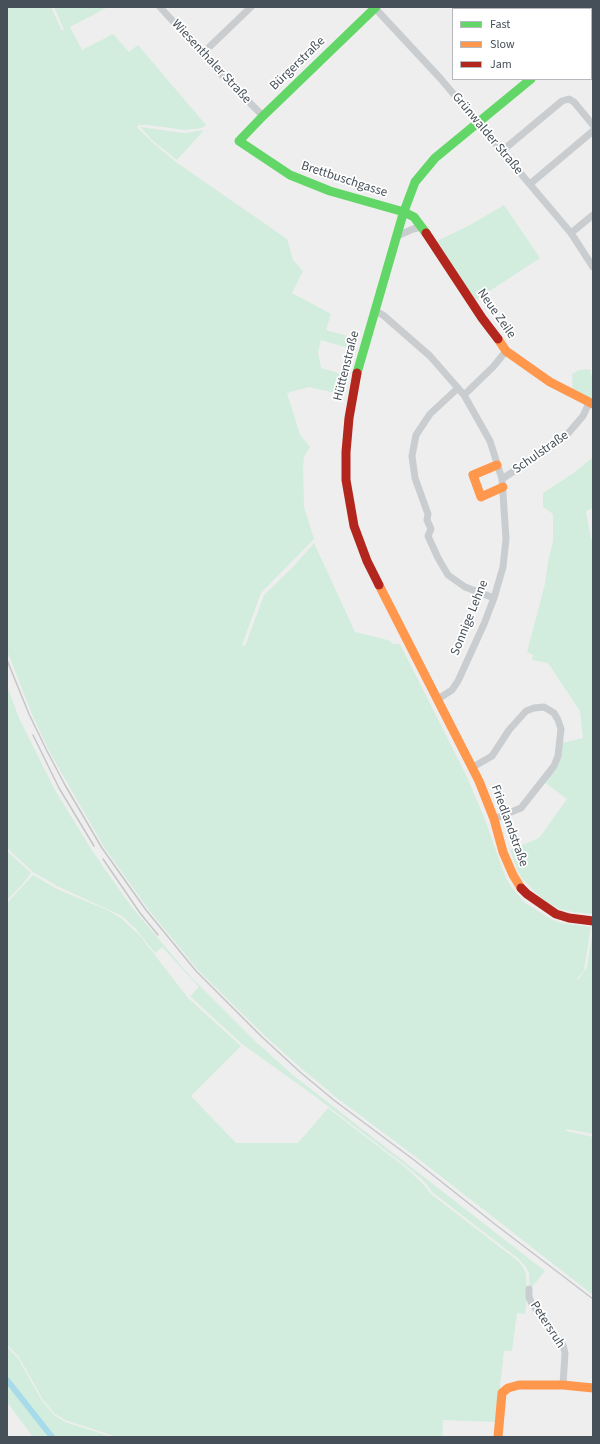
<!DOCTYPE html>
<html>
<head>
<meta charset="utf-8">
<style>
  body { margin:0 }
  #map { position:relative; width:600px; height:1444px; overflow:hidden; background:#eee; font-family:"Source Sans 3",sans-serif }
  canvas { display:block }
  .frame { position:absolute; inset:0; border:8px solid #465059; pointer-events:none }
  .legend { position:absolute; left:452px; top:8px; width:140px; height:72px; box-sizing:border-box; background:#fff; border:1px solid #b5b9bd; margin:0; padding:5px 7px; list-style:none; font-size:12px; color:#465059 }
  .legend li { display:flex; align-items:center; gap:8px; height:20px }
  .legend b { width:20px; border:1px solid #b5b9bd }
</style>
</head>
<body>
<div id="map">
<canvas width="600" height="1444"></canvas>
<div class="frame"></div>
<ul class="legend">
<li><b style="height:5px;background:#63d668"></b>Fast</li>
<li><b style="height:5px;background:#ff974d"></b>Slow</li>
<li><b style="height:5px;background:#b3261e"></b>Jam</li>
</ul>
</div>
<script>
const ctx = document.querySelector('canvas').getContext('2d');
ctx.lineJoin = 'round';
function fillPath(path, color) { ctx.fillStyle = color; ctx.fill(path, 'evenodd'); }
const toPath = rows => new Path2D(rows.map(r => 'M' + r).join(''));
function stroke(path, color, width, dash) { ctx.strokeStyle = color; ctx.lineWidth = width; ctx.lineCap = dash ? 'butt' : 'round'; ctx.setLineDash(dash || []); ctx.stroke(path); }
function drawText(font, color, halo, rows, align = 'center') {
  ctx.font = font + ' "Source Sans 3",sans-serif'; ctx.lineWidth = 3.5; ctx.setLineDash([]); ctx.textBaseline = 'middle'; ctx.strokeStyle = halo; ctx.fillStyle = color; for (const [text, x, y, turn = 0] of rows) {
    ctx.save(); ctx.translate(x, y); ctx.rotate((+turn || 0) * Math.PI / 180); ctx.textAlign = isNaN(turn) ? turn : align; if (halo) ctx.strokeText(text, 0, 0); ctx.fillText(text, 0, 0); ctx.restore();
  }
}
const green = toPath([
  [7,7,51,7,62,31,64,30,54,7,108,7,70,27,82,50,113,34,129,52,138,45,206,125,202,128,185,130,148,125,139,125,137,127,152,142,176,162,287,239,293,260,303,271,292,293,331,314,326,330,358,339,355,350,321,340,318,353,321,368,348,376,344,395,309,387,287,393,300,435,310,447,304,457,303,468,304,507,314,539,261,593,242,645,245,646,264,595,294,566,314,543,355,632,380,638,390,641,393,644,400,644,467,777,486,822,501,865,506,878,512,888,524,902,549,918,561,923,591,927,584,970,577,979,578,980,587,967,593,928,593,1134,567,1129,566,1131,593,1137,593,1295,416,1157,337,1098,302,1069,264,1035,198,970,148,909,104,847,49,751,32,714,7,651],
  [140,127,185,133,204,130,177,160,153,141],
  [504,205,540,258,473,302,435,242,470,225],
  [590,369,593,382,593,402,573,391,572,374,579,370],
  [593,457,593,508,586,511,591,539,593,540,593,914,572,912,559,909,541,898,523,880,518,872,510,850,539,838,567,799,544,782,562,743,583,738,580,711,548,663,532,660,533,655,527,652,545,584,548,562,553,541,553,514,543,507,543,493,575,472],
  [7,686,19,718,55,790,93,852,131,906,190,976,255,1041,294,1076,545,1271,530,1289,529,1273,525,1266,520,1260,432,1192,425,1182,406,1166,312,1094,242,1044,206,1011,190,996,199,987,162,947,155,953,135,928,122,916,57,886,33,872,7,848],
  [7,851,31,873,20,887,7,900],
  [33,875,57,889,105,909,121,918,141,937,188,998,241,1046,191,1096,236,1143,298,1143,328,1108,405,1167,423,1184,431,1194,518,1261,523,1267,526,1274,527,1298,525,1314,517,1313,512,1351,504,1351,496,1422,443,1420,442,1437,117,1437,65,1420,55,1414,43,1400,19,1357,7,1345,7,903],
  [7,1347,18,1358,42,1401,54,1415,65,1422,112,1437,33,1437,7,1402]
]);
const canal = toPath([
  [7,1380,52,1437]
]);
const street = toPath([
  [160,7,218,71,263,116],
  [374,7,440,78,571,233,593,267],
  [480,7,481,9],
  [591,21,593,19],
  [202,54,251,7],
  [502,151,562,101,569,99,574,102,593,125],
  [530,184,593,131],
  [571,233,593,215],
  [397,236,413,229,422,227],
  [375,311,383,315,430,356,464,395,490,441,502,479,506,539,503,567,494,598,484,624,458,681,452,690,438,699],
  [458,388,430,414,416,435,412,456,415,478,428,514,427,520,431,529,428,536,438,558,448,575,465,587,494,598],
  [464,395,493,367,506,351],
  [502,479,565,437,583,416,589,403],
  [473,767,492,756,509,730,526,711,534,708,544,707,554,713,558,720,561,729,558,756,554,766,521,808,494,819],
  [529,1289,529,1297,532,1304,563,1345,565,1353,563,1385]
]);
const fast = toPath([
  [376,7,263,116,239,141,290,175,330,191,404,212,414,217,426,233],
  [357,373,403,214,415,182,435,158,531,79]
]);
const slow = toPath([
  [498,339,506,351,550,382,593,404],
  [497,465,473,475,481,497,503,487],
  [379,585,479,781,494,819,503,852,513,875,521,888],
  [498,1437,502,1393,508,1388,519,1385,563,1385,593,1388]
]);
const jam = toPath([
  [426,233,482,318,498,339],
  [357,373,349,418,346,452,346,480,354,526,367,561,379,585],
  [521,888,527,894,556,914,569,918,593,921]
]);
const rail = toPath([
  [7,660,29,714,47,751,65,785,102,848,146,910,196,971,262,1037,300,1072,335,1101,414,1160,496,1225,593,1299],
  [33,735,59,788,94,846],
  [103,859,140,913,158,935]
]);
const streetNames = [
  ["Wiesenthaler Straße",211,62,47],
  ["Bürgerstraße",298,64,-44],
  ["Grünwalder Straße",487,134,50],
  ["Brettbuschgasse",344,180,18],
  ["Neue Zeile",496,314,55],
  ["Hüttenstraße",347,366,-76],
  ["Schulstraße",541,453,-35],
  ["Sonnige Lehne",470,618,-68],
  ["Friedlandstraße",509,826,70],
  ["Petersruh",547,1325,57]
];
fillPath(green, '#d2edde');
stroke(canal, '#a7dbea', 6);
stroke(street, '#cacdcf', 7);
stroke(fast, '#63d668', 9);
stroke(slow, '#ff974d', 9);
stroke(jam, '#b3261e', 9);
stroke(rail, '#c4c6c8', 1.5);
drawText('13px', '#465059', '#fff', streetNames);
</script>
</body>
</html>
